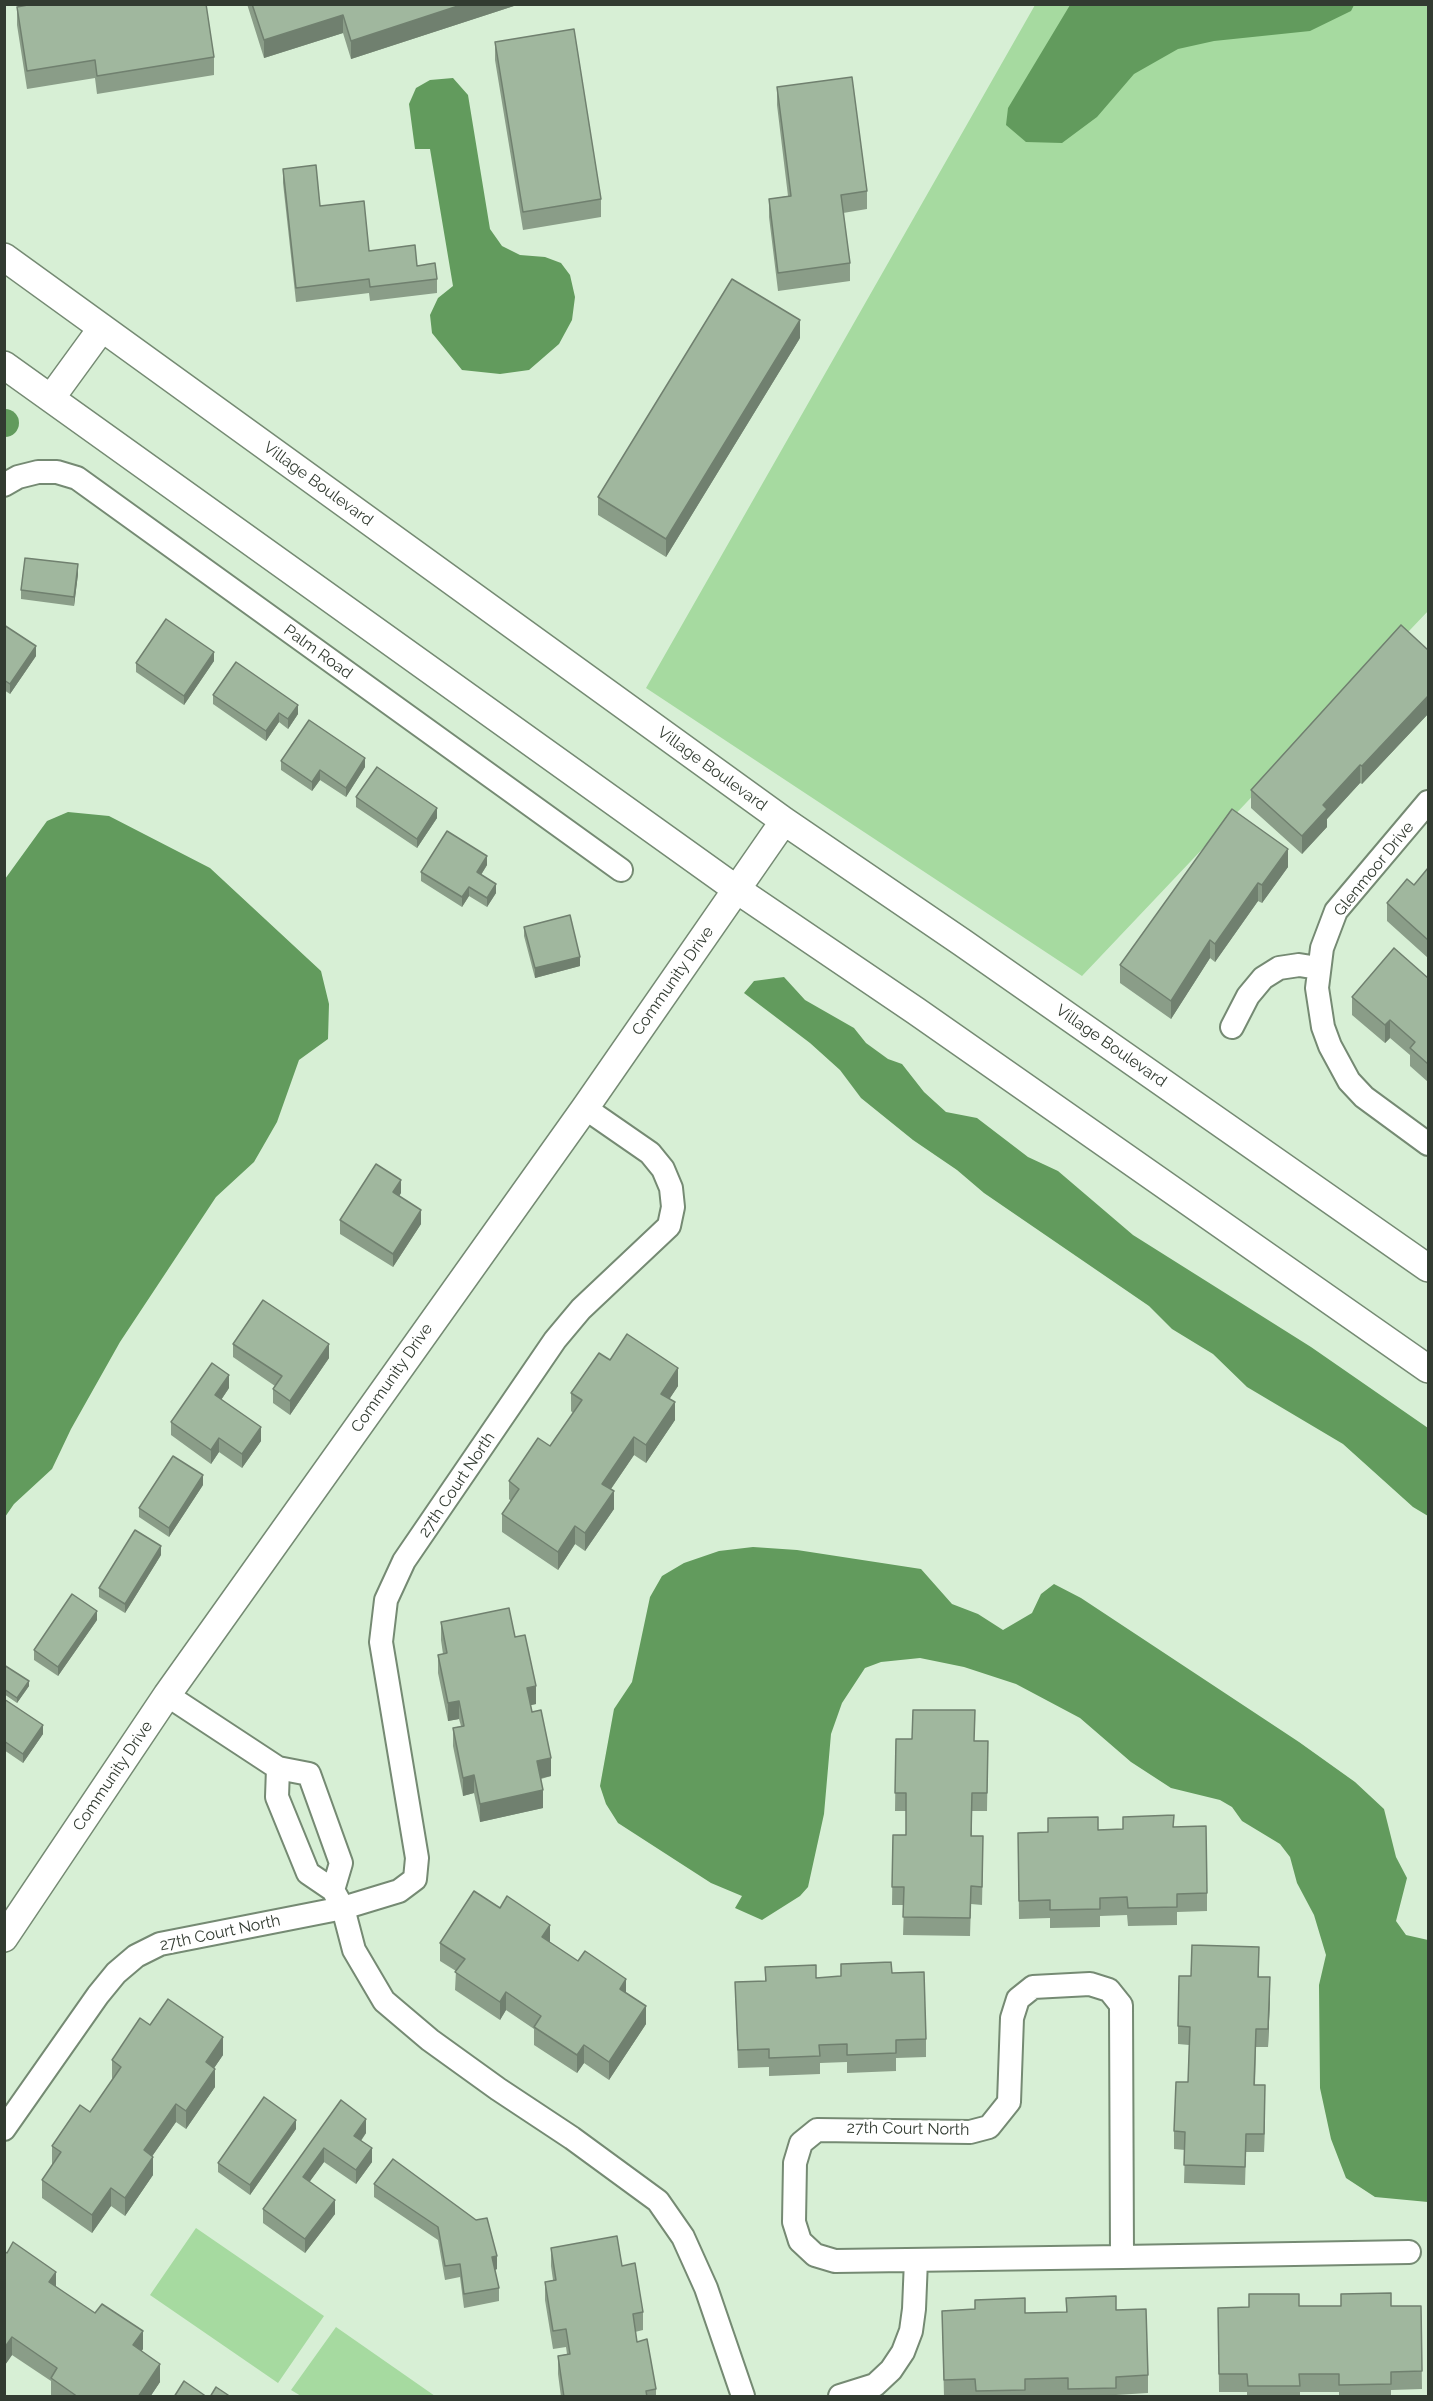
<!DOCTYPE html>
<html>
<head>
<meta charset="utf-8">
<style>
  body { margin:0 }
  #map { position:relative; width:1433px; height:2401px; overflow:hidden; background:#d7efd5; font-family:Raleway,sans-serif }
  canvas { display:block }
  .frame { position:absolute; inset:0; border:6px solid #323b31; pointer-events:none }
</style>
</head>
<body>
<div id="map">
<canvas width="1433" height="2401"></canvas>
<div class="frame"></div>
</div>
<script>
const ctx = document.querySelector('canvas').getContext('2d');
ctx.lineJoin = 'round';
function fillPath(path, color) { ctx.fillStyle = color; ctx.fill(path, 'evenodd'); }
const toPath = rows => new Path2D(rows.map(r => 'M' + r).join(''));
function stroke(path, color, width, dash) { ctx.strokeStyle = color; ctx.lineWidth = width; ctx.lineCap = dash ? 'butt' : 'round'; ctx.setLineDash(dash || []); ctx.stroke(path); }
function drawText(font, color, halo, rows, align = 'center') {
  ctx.font = font + ' Raleway,sans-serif'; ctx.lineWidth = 5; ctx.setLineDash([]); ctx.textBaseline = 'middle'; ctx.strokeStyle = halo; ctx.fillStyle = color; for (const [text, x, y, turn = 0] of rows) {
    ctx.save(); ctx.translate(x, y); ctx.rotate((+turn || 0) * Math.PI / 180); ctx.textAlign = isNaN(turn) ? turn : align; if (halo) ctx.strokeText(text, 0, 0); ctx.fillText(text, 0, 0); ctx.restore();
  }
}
const green = toPath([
  [1035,5,1428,5,1428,611,1082,976,646,688],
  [196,2228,324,2316,278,2383,150,2295],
  [336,2327,435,2396,301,2396,291,2390]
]);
const water = toPath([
  [1070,5,1070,4,1354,5,1351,11,1310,31,1214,41,1178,49,1134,74,1097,117,1062,143,1026,142,1006,125,1008,108],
  [453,78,468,95,490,229,502,246,520,255,545,257,561,263,570,275,575,297,572,320,559,344,529,370,500,374,462,370,432,333,430,315,438,298,453,286,430,149,415,149,409,104,416,88,430,80],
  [68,812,109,816,210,868,321,971,329,1004,328,1039,299,1060,277,1122,254,1162,216,1197,120,1342,71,1429,52,1469,14,1504,5,1517,5,879,47,821],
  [784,977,805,1000,854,1028,866,1043,888,1059,902,1064,924,1092,946,1112,977,1118,1028,1157,1058,1171,1133,1235,1311,1347,1428,1428,1428,1516,1413,1507,1343,1444,1247,1387,1213,1354,1172,1329,1149,1306,984,1193,957,1170,913,1140,861,1098,840,1070,810,1043,744,993,754,981],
  [753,1547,797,1550,921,1569,952,1604,978,1614,1003,1630,1032,1613,1041,1594,1054,1584,1081,1598,1299,1742,1355,1782,1384,1809,1396,1857,1407,1878,1396,1921,1406,1935,1428,1940,1428,2202,1375,2197,1346,2178,1331,2139,1320,2088,1319,1985,1326,1955,1314,1915,1297,1883,1290,1857,1280,1844,1242,1821,1232,1807,1220,1800,1171,1788,1131,1762,1080,1718,1016,1684,964,1667,920,1658,881,1662,865,1668,842,1703,831,1734,824,1814,808,1887,800,1896,762,1920,735,1908,742,1896,711,1883,618,1823,606,1804,600,1786,614,1709,632,1682,650,1597,662,1576,684,1563,719,1551]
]);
const canal = toPath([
  [4,423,5,423]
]);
const minor = toPath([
  [4,485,18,477,38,472,57,472,77,478,621,870],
  [1428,802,1336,911,1322,948,1317,988,1323,1027,1330,1046,1349,1081,1364,1097,1428,1144],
  [1232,1027,1248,996,1263,978,1279,968,1299,965,1318,968],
  [167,1695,278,1768,309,1774,341,1863,333,1890],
  [278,1768,277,1797,308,1873,333,1890,343,1908,354,1950,384,2001,430,2040,498,2089,572,2138,658,2201,683,2237,706,2288,743,2396],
  [4,2129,98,1995,116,1973,136,1956,160,1944,343,1908,399,1891,415,1879,417,1858,381,1642,386,1600,404,1561,555,1340,581,1309,669,1226,673,1207,671,1188,663,1169,650,1153,585,1108],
  [1122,2257,1121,2005,1109,1990,1090,1984,1033,1987,1018,1999,1012,2018,1009,2102,989,2127,970,2132,817,2130,801,2143,795,2163,794,2222,800,2241,815,2255,835,2261,1122,2257,1409,2252],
  [840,2396,875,2385,891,2370,903,2352,911,2331,914,2309,916,2260]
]);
const tertiary = toPath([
  [4,257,784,821,963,943,1428,1268],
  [4,365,736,889,916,1011,1428,1369],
  [51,398,102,328],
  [4,1938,167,1695,585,1108,784,821]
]);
const wall = toPath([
  [247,4,520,4,351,59,343,33,264,58],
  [17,7,214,57,214,75,97,94,95,78,27,89,17,25],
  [495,42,601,199,601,217,523,230,495,60],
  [777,87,867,191,867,209,843,213,850,263,850,281,778,291,769,217,769,199,788,196,777,105],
  [283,169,320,206,369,251,417,266,437,279,437,293,370,301,369,293,296,302,283,183],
  [800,338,666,557,598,515,598,497],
  [78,574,74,606,21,599,21,590],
  [4,625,36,656,10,694,4,690],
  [1428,650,1428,714,1362,784,1360,783,1327,819,1327,827,1302,854,1251,808,1251,790],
  [214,661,184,705,136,672,136,663],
  [213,695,298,714,288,729,279,722,266,741,213,704],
  [281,761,365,767,346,797,320,780,312,791,281,770],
  [356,797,437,818,417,848,356,807],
  [1232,809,1288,867,1262,903,1258,901,1215,962,1210,958,1171,1019,1120,983,1120,965],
  [487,865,481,875,496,893,487,907,469,896,462,907,421,881,421,872],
  [1428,868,1428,958,1387,921,1387,903,1414,885],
  [524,927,580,966,535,978,524,936],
  [1428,978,1428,1082,1410,1066,1410,1055,1390,1038,1385,1043,1352,1015,1352,997],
  [401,1193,399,1196,421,1224,393,1267,340,1234,340,1220],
  [233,1344,329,1358,290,1415,273,1403,273,1389,275,1386,233,1357],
  [610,1360,678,1386,669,1399,675,1420,646,1463,634,1455,611,1489,614,1509,585,1551,575,1544,558,1570,502,1532,502,1514,511,1501,509,1499,509,1481,550,1446,573,1413,571,1411,571,1393],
  [229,1388,221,1400,261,1441,242,1468,219,1452,211,1464,171,1435,171,1422],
  [203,1485,169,1537,139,1517,139,1508],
  [161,1555,125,1613,99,1597,99,1588],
  [97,1620,58,1676,34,1660,34,1650],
  [441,1622,515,1637,536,1704,530,1705,551,1776,541,1779,543,1808,480,1822,474,1793,463,1796,453,1746,453,1728,461,1726,459,1719,448,1721,438,1673,438,1655,443,1654,441,1640],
  [4,1665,29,1686,17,1703,4,1694],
  [4,1699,43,1734,23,1763,4,1750],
  [896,1739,988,1741,987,1811,972,1811,972,1836,983,1854,982,1905,971,1904,970,1936,903,1935,904,1905,892,1905,893,1835,906,1835,906,1811,895,1811],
  [1174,1827,1207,1893,1207,1911,1177,1912,1177,1925,1128,1926,1127,1915,1100,1916,1100,1927,1050,1928,1050,1918,1019,1919,1018,1833],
  [440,1943,550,1943,626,1993,646,2024,609,2080,584,2063,577,2073,534,2045,534,2029,506,2010,500,2020,455,1990,456,1971,440,1961],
  [1259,1965,1259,1977,1270,1995,1268,2047,1256,2047,1255,2085,1265,2103,1264,2152,1246,2152,1245,2185,1184,2183,1185,2150,1174,2149,1174,2131,1188,2082,1189,2045,1178,2044,1178,2026,1191,1976],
  [765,1967,816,1978,892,1973,926,2039,926,2057,896,2058,896,2071,847,2073,847,2062,820,2063,820,2074,769,2076,769,2067,738,2068,735,1982,765,1981],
  [150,2025,223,2055,214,2068,215,2087,186,2129,176,2122,152,2156,153,2175,125,2216,111,2206,92,2233,42,2198,42,2180,52,2165,52,2146,90,2112,113,2079,112,2078,112,2060],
  [341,2100,366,2133,361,2141,372,2162,356,2184,324,2162,309,2182,335,2214,305,2253,263,2223,263,2209],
  [296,2129,250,2195,218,2172,218,2163],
  [393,2159,497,2269,495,2270,499,2288,499,2301,464,2308,460,2277,445,2280,438,2240,374,2197,374,2184],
  [551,2248,622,2266,643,2312,643,2330,635,2332,637,2342,656,2389,656,2397,561,2397,558,2374,558,2356,567,2354,566,2347,553,2349,545,2300,545,2282,553,2280,551,2266],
  [4,2251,56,2287,143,2349,141,2351,160,2382,150,2397,52,2397,51,2396,51,2381,12,2355,5,2365,4,2364],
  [1341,2294,1391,2306,1421,2306,1422,2389,1391,2390,1391,2397,1339,2397,1339,2392,1300,2392,1300,2397,1247,2397,1247,2392,1219,2392,1218,2308,1341,2306],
  [1066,2298,1116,2310,1148,2375,1148,2393,1116,2395,1116,2397,944,2397,942,2311,975,2309,975,2300,1025,2313,1066,2312]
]);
const shadedWall = toPath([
  [464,4,520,4,351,59,351,41],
  [343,15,343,33,264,58,264,40],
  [800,320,800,338,666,557,666,539],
  [78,564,78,574,74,606,74,597],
  [36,646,36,656,10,694,10,684],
  [214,652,214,661,184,705,184,696],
  [1428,696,1428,714,1362,784,1362,766],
  [298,705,298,714,288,729,288,719],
  [279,713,279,722,266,741,266,731],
  [365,758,365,767,346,797,346,788],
  [1360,765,1360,783,1327,819,1327,827,1302,854,1302,836,1323,805],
  [320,770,320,780,312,791,312,782],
  [437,808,437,818,417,848,417,839],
  [1288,849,1288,867,1262,903,1262,885],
  [487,856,487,865,477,881,477,872],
  [1258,883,1258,901,1215,962,1215,944],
  [496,884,496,893,487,907,487,898],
  [469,887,469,896,462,907,462,897],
  [1210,940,1210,958,1171,1019,1171,1001],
  [580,957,580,966,535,978,535,968],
  [1390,1020,1390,1038,1385,1043,1385,1025],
  [401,1180,401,1193,393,1206,393,1192],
  [421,1210,421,1224,393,1267,393,1254],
  [329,1344,329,1358,290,1415,290,1401],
  [678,1368,678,1386,661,1412,661,1394],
  [229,1375,229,1388,215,1409,215,1395],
  [675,1402,675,1420,646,1463,646,1445],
  [261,1427,261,1441,242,1468,242,1454],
  [634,1437,634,1455,602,1502,602,1484],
  [219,1438,219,1452,211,1464,211,1450],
  [203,1475,203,1485,169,1537,169,1528],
  [614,1491,614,1509,585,1551,585,1533],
  [575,1526,575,1544,558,1570,558,1552],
  [161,1546,161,1555,125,1613,125,1604],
  [97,1611,97,1620,58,1676,58,1667],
  [29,1681,29,1686,17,1703,17,1698],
  [536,1686,536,1704,527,1706,527,1688],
  [459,1701,459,1719,448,1721,448,1703],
  [43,1725,43,1734,23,1763,23,1754],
  [551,1758,551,1776,537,1779,537,1761],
  [474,1775,474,1793,463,1796,463,1778],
  [543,1790,543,1808,480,1822,480,1804],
  [550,1925,550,1943,542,1937],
  [1270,1977,1270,1995,1268,2047,1268,2029],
  [626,1979,626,1997,620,1989],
  [506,1992,506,2010,500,2020,500,2002],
  [646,2006,646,2024,609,2080,609,2062],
  [223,2037,223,2055,206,2080,206,2062],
  [584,2045,584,2063,577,2073,577,2055],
  [215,2069,215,2087,186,2129,186,2111],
  [1265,2085,1265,2103,1264,2152,1264,2134],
  [176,2104,176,2122,144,2168,144,2150],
  [366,2119,366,2133,354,2150,354,2136],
  [296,2120,296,2129,250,2195,250,2185],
  [324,2148,324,2162,303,2191,303,2177],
  [372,2148,372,2162,356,2184,356,2170],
  [153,2157,153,2175,125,2216,125,2198],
  [111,2188,111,2206,92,2233,92,2215],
  [335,2200,335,2214,305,2253,305,2239],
  [497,2256,497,2269,492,2271,492,2257],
  [56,2272,56,2290,49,2282],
  [143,2331,143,2349,133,2363,133,2345],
  [12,2337,12,2355,5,2365,5,2347],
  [160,2364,160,2382,150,2397,138,2397]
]);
const building = toPath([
  [33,4,206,4,214,57,97,76,95,60,27,71,17,7,33,4],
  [252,4,464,4,351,41,343,15,264,40,252,4],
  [574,29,601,199,523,212,495,42,574,29],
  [852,77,867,191,841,195,850,263,778,273,769,199,791,196,777,87,852,77],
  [316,165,320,206,364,201,369,251,415,245,417,266,435,263,437,279,370,287,369,279,296,288,283,169,316,165],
  [732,279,800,320,666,539,598,497,732,279],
  [25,558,78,564,74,597,21,590,25,558],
  [166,619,214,652,184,696,136,663,166,619],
  [4,625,36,646,10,684,4,680,4,625],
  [1401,625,1428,650,1428,696,1362,766,1360,765,1323,805,1327,809,1302,836,1251,790,1401,625],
  [236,662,298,705,288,719,279,713,266,731,213,695,236,662],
  [309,720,365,758,346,788,320,770,312,782,281,761,309,720],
  [377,767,437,808,417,839,356,797,377,767],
  [1232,809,1288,849,1262,885,1258,883,1215,944,1210,940,1171,1001,1120,965,1232,809],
  [447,831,487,856,477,872,496,884,487,898,469,887,462,897,421,872,447,831],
  [1428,868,1428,940,1387,903,1407,879,1414,885,1428,868],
  [570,915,580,957,535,968,524,927,570,915],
  [1394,948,1428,978,1428,1064,1410,1048,1415,1042,1390,1020,1385,1025,1352,997,1394,948],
  [376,1164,401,1180,393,1192,421,1210,393,1254,340,1220,376,1164],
  [263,1300,329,1344,290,1401,273,1389,282,1376,233,1344,263,1300],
  [627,1334,678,1368,661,1394,675,1402,646,1445,634,1437,602,1484,614,1491,585,1533,575,1526,558,1552,502,1514,519,1489,509,1481,538,1438,550,1446,582,1400,571,1393,599,1353,610,1360,627,1334],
  [212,1363,229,1375,215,1395,261,1427,242,1454,219,1438,211,1450,171,1422,212,1363],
  [173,1456,203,1475,169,1528,139,1508,173,1456],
  [135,1530,161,1546,125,1604,99,1588,135,1530],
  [72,1594,97,1611,58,1667,34,1650,72,1594],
  [509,1608,515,1637,525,1635,536,1686,527,1688,532,1712,541,1710,551,1758,537,1761,543,1790,480,1804,474,1775,463,1778,453,1728,464,1726,459,1701,448,1703,438,1655,447,1653,441,1622,509,1608],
  [4,1665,29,1681,17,1698,4,1689,4,1665],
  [4,1699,43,1725,23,1754,4,1741,4,1699],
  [913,1710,975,1710,974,1741,988,1741,987,1793,972,1793,971,1836,983,1836,982,1887,971,1886,970,1918,903,1917,904,1887,892,1887,893,1835,906,1835,906,1793,895,1793,896,1739,912,1739,913,1710],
  [1174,1815,1173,1827,1206,1826,1207,1893,1177,1894,1177,1907,1128,1908,1127,1897,1100,1898,1100,1909,1050,1910,1050,1900,1019,1901,1018,1833,1048,1832,1048,1818,1098,1817,1098,1830,1123,1829,1123,1817,1174,1815],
  [474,1891,500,1908,507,1896,550,1925,542,1937,578,1961,585,1951,626,1979,620,1989,646,2006,609,2062,584,2045,577,2055,534,2027,541,2016,506,1992,500,2002,455,1972,465,1959,440,1943,474,1891],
  [1192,1945,1259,1947,1258,1977,1270,1977,1268,2029,1256,2029,1254,2085,1265,2085,1264,2134,1246,2134,1245,2167,1184,2165,1185,2132,1174,2131,1176,2082,1188,2082,1190,2027,1178,2026,1179,1976,1191,1976,1192,1945],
  [891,1962,892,1973,924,1972,926,2039,896,2040,896,2053,847,2055,847,2044,819,2045,820,2056,769,2058,769,2049,738,2050,735,1982,766,1981,765,1967,816,1965,816,1978,841,1976,841,1964,891,1962],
  [168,1999,223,2037,206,2062,215,2069,186,2111,176,2104,144,2150,153,2157,125,2198,111,2188,92,2215,42,2180,61,2152,52,2146,80,2105,90,2112,121,2067,112,2060,140,2018,150,2025,168,1999],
  [264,2097,296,2120,250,2185,218,2163,264,2097],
  [341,2100,366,2119,354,2136,372,2148,356,2170,324,2148,303,2177,335,2200,305,2239,263,2209,341,2100],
  [393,2159,476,2220,487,2218,497,2256,492,2257,499,2288,464,2294,460,2264,445,2266,438,2227,374,2184,393,2159],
  [617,2236,622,2266,635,2263,643,2312,633,2314,637,2342,647,2339,656,2389,646,2391,647,2397,564,2397,558,2356,570,2354,566,2329,553,2331,545,2282,556,2280,551,2248,617,2236],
  [13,2242,56,2272,49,2282,95,2313,102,2304,143,2331,133,2345,160,2364,138,2397,78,2397,51,2378,57,2368,12,2337,5,2347,4,2346,4,2251,7,2253,13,2242],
  [1391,2293,1391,2306,1421,2306,1422,2371,1391,2372,1391,2384,1339,2385,1339,2374,1299,2374,1300,2386,1248,2386,1247,2374,1219,2374,1218,2308,1249,2307,1249,2294,1299,2294,1299,2306,1341,2306,1341,2294,1391,2293],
  [1116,2296,1116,2310,1146,2309,1148,2375,1116,2377,1116,2388,1068,2389,1068,2378,1025,2379,1025,2390,976,2391,975,2379,944,2380,942,2311,975,2309,975,2300,1025,2298,1025,2313,1067,2312,1066,2298,1116,2296],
  [184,2381,207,2397,174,2397,184,2381],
  [216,2387,231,2397,210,2397,216,2387]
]);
const streetNames = [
  ["Village Boulevard",318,484,36],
  ["Palm Road",318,652,36],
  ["Village Boulevard",712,769,36],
  ["Glenmoor Drive",1374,869,-51],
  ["Community Drive",673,981,-55],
  ["Village Boulevard",1111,1046,35],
  ["Community Drive",392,1378,-55],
  ["27th Court North",457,1485,-56],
  ["Community Drive",113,1776,-56],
  ["27th Court North",220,1933,-12],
  ["27th Court North",908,2129,1]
];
fillPath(green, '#a6daa0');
fillPath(water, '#629b5d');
stroke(canal, '#629b5d', 28);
stroke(minor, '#758a73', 26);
stroke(tertiary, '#758a73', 30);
stroke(minor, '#fff', 22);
stroke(tertiary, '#fff', 27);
fillPath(wall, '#8a9d88');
fillPath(shadedWall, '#70806f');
fillPath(building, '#a0b79e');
stroke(building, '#70806f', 1.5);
drawText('16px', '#323b31', '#fff', streetNames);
</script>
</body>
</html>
